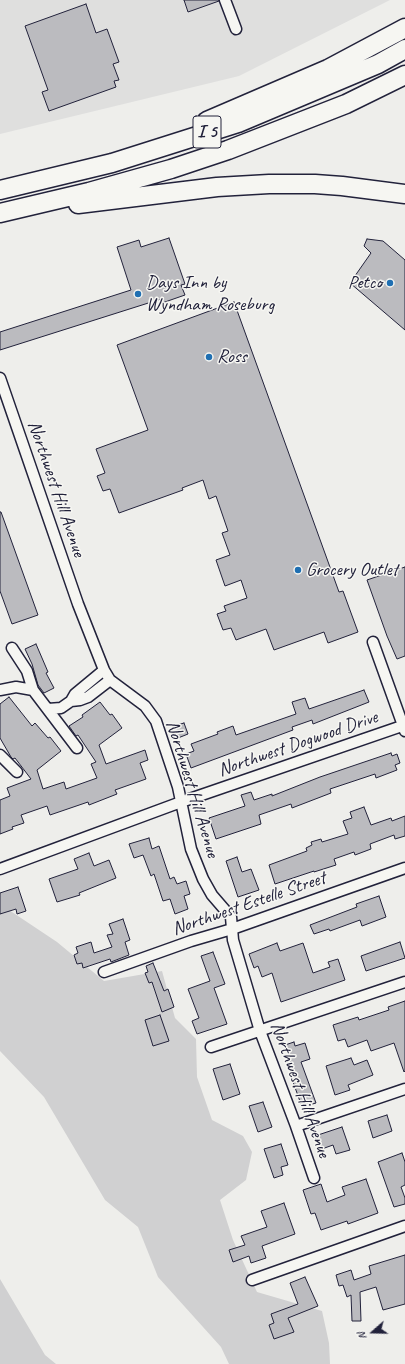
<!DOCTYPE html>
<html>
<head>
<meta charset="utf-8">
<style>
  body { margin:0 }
  #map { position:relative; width:405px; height:1364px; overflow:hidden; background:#eeeeeb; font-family:Caveat,sans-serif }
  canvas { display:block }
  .north { position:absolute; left:353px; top:1312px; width:40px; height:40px; -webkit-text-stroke:3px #f6f6f2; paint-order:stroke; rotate:250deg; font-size:11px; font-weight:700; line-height:16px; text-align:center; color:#22223b }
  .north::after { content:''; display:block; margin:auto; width:14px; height:18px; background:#22223b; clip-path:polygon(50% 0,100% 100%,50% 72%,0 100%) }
</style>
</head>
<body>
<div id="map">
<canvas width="405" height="1364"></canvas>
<div class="north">N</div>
</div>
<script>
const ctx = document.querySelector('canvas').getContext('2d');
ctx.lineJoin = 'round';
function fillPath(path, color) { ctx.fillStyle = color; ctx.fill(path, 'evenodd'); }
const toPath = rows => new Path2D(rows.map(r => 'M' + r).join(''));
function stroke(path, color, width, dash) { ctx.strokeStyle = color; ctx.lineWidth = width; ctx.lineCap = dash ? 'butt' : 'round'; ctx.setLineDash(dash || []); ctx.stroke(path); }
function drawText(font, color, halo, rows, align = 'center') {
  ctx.font = font + ' Caveat,sans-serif'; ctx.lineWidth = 3; ctx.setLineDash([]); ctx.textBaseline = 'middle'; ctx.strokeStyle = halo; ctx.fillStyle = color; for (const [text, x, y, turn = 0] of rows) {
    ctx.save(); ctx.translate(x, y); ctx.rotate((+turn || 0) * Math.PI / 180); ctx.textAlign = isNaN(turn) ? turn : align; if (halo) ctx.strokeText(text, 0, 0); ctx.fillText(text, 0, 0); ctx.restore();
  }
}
const built = toPath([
  [0,0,390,0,239,76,0,134]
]);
const green = toPath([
  [0,904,57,942,104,981,162,971,175,1018,196,1039,197,1077,212,1120,243,1136,252,1152,246,1180,220,1200,233,1240,257,1292,322,1311,329,1343,330,1364,229,1364,221,1347,158,1277,138,1227,105,1200,44,1097,0,1051],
  [0,1279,45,1355,56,1364,0,1364]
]);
const building = toPath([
  [184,0,219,0,219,1,188,12,184,0],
  [86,4,96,33,107,29,119,62,113,64,119,80,114,81,116,87,49,111,42,92,48,90,25,26,86,4],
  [169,238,185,284,181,285,185,295,162,303,161,299,0,350,0,332,131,290,117,247,139,240,141,247,169,238],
  [367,239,383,241,405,260,405,330,350,283,371,253,364,246,367,239],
  [234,302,339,592,343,591,358,632,328,643,324,632,274,650,266,629,236,640,231,628,223,630,217,614,226,611,224,606,247,598,241,580,225,586,216,560,230,555,222,533,228,531,216,496,209,499,203,480,182,488,183,490,119,513,110,489,103,491,97,476,105,473,96,449,148,430,117,345,234,302],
  [0,512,1,512,38,615,12,624,0,591,0,512],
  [405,567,405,656,397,659,387,636,367,580,405,567],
  [36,644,48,672,46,673,54,688,44,693,38,685,32,664,25,649,36,644],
  [364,690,369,702,313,724,312,720,292,727,293,730,191,768,186,754,194,751,191,744,218,734,217,732,233,726,236,735,296,714,292,702,305,698,309,709,364,690],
  [9,697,32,726,35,723,48,738,50,737,61,751,37,770,43,789,64,782,66,789,97,778,91,764,96,762,78,735,76,736,69,726,83,717,82,715,100,702,110,715,112,714,122,728,99,745,106,764,145,750,148,760,140,763,146,779,115,790,117,794,89,805,88,802,50,815,47,806,21,815,24,823,12,827,13,829,0,834,0,800,10,796,7,788,31,779,15,758,13,759,11,757,0,738,0,704,9,697],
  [184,723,188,734,178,738,174,726,184,723],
  [391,753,392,756,397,754,400,763,395,765,397,770,376,778,375,774,330,789,331,793,292,808,291,804,259,815,261,824,216,839,209,818,245,806,241,795,251,792,254,800,272,794,272,796,320,777,391,753],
  [364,807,371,825,391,818,392,821,405,816,405,836,395,839,394,835,370,844,371,849,355,855,354,852,334,859,336,865,314,872,314,871,275,884,269,865,307,851,306,848,312,845,311,842,321,839,322,842,348,834,343,821,352,818,350,812,364,807],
  [149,838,152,849,159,846,170,879,174,877,177,884,186,881,190,894,184,896,188,909,175,914,170,899,163,901,154,874,151,876,143,855,134,858,129,844,149,838],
  [89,853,94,866,109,860,116,878,79,893,80,895,57,902,49,879,78,869,74,859,89,853],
  [237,857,242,872,251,869,259,890,238,897,226,861,237,857],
  [18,887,26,911,17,914,16,909,0,914,0,893,18,887],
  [379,896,386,917,362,926,360,920,330,931,329,929,314,934,310,925,357,907,356,904,379,896],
  [123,919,130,940,125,942,129,955,111,962,110,959,83,968,82,963,77,964,74,955,78,953,76,947,91,942,94,953,112,947,107,935,113,934,109,924,123,919],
  [400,942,405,958,366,971,361,956,400,942],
  [277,943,280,951,303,943,313,973,330,967,328,962,338,959,345,980,281,1002,272,973,262,977,258,966,254,968,249,954,277,943],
  [213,952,225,984,214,988,227,1024,197,1034,192,1021,199,1018,188,989,210,981,201,956,213,952],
  [153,963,164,991,168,989,174,1007,162,1012,152,982,149,983,145,973,148,972,146,966,153,963],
  [405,1001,405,1071,404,1072,394,1043,371,1051,367,1040,348,1047,345,1039,338,1041,333,1025,358,1017,359,1020,389,1010,388,1007,405,1001],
  [160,1015,169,1041,153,1046,145,1020,160,1015],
  [294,1042,295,1046,305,1043,310,1059,301,1062,316,1103,302,1107,292,1079,296,1077,285,1045,294,1042],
  [351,1058,354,1065,367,1060,373,1075,348,1085,350,1090,335,1095,326,1066,351,1058],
  [230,1064,240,1094,223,1100,213,1069,230,1064],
  [263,1102,272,1127,258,1132,249,1106,263,1102],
  [387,1115,392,1131,373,1138,368,1121,387,1115],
  [342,1127,350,1150,336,1154,333,1145,319,1150,315,1136,342,1127],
  [281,1144,288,1165,281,1167,283,1175,274,1178,264,1149,281,1144],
  [402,1153,405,1162,405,1185,401,1187,405,1198,405,1204,394,1207,378,1162,402,1153],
  [366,1179,378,1213,348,1224,347,1221,321,1230,315,1213,311,1214,303,1190,321,1184,327,1202,345,1195,342,1187,366,1179],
  [284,1203,295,1234,262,1246,266,1258,251,1263,249,1256,233,1262,229,1250,245,1245,241,1236,267,1227,261,1211,284,1203],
  [405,1255,405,1304,383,1310,376,1287,360,1292,361,1321,352,1321,351,1295,347,1297,343,1285,339,1286,336,1275,351,1270,354,1280,371,1274,369,1266,405,1255],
  [305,1277,318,1306,288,1318,294,1332,274,1339,269,1325,274,1323,271,1314,298,1304,290,1283,305,1277]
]);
const minor = toPath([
  [225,0,236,29],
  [0,378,78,604,104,670,110,680,145,706,156,721,178,787,191,849,203,879,212,895,231,917,233,940,260,1031,296,1126,314,1178],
  [373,642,405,731],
  [12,648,27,671,33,690,77,748],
  [104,670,75,694,71,701,80,700,88,697,110,680],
  [0,690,16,687,33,690],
  [48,709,61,708,71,701],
  [0,755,17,772],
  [0,869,181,802,405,725],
  [104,972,191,941,232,929,405,868],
  [211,1047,405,982],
  [296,1126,405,1089],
  [252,1280,405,1226]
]);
const motorway = toPath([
  [207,121,328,69,405,28],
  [0,190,112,163,238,123,378,64,405,49],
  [78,204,217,187,269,184,315,184,342,186,405,194],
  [0,213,89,192,171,169,228,150,346,104,405,75]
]);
const markers = [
  [390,283,4,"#1f6fb2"],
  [138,294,4,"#1f6fb2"],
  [209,357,4,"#1f6fb2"],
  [298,570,4,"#1f6fb2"]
];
const shields = [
  [207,132,28]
];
const shieldNames = [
  ["I 5",207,132]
];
const poiNames = [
  ["Days Inn by",146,283],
  ["Wyndham Roseburg",146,305],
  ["Petco",382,283,"right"],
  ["Ross",217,357],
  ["Grocery Outlet",306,570]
];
const streetNames = [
  ["Northwest Hill Avenue",56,489,71],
  ["Northwest Dogwood Drive",298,744,-19],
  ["Northwest Hill Avenue",192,789,73],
  ["Northwest Estelle Street",249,904,-19],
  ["Northwest Hill Avenue",300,1090,70]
];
fillPath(built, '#dfdfde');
fillPath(green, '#d0d0d1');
fillPath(building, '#bbbbbf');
stroke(building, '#22223b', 1);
stroke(minor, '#22223b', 13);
stroke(motorway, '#22223b', 21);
stroke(minor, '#f6f6f2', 10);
stroke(motorway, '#f6f6f2', 18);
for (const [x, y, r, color] of markers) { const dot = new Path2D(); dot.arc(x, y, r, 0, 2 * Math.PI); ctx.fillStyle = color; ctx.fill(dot); stroke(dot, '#f6f6f2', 1.5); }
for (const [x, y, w] of shields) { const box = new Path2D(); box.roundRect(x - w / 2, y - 16, w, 32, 3); ctx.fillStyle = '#f6f6f2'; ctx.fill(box); stroke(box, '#22223b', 1); }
drawText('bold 18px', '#22223b', null, shieldNames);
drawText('19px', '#22223b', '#f6f6f2', poiNames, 'left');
drawText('19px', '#22223b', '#f6f6f2', streetNames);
</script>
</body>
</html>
